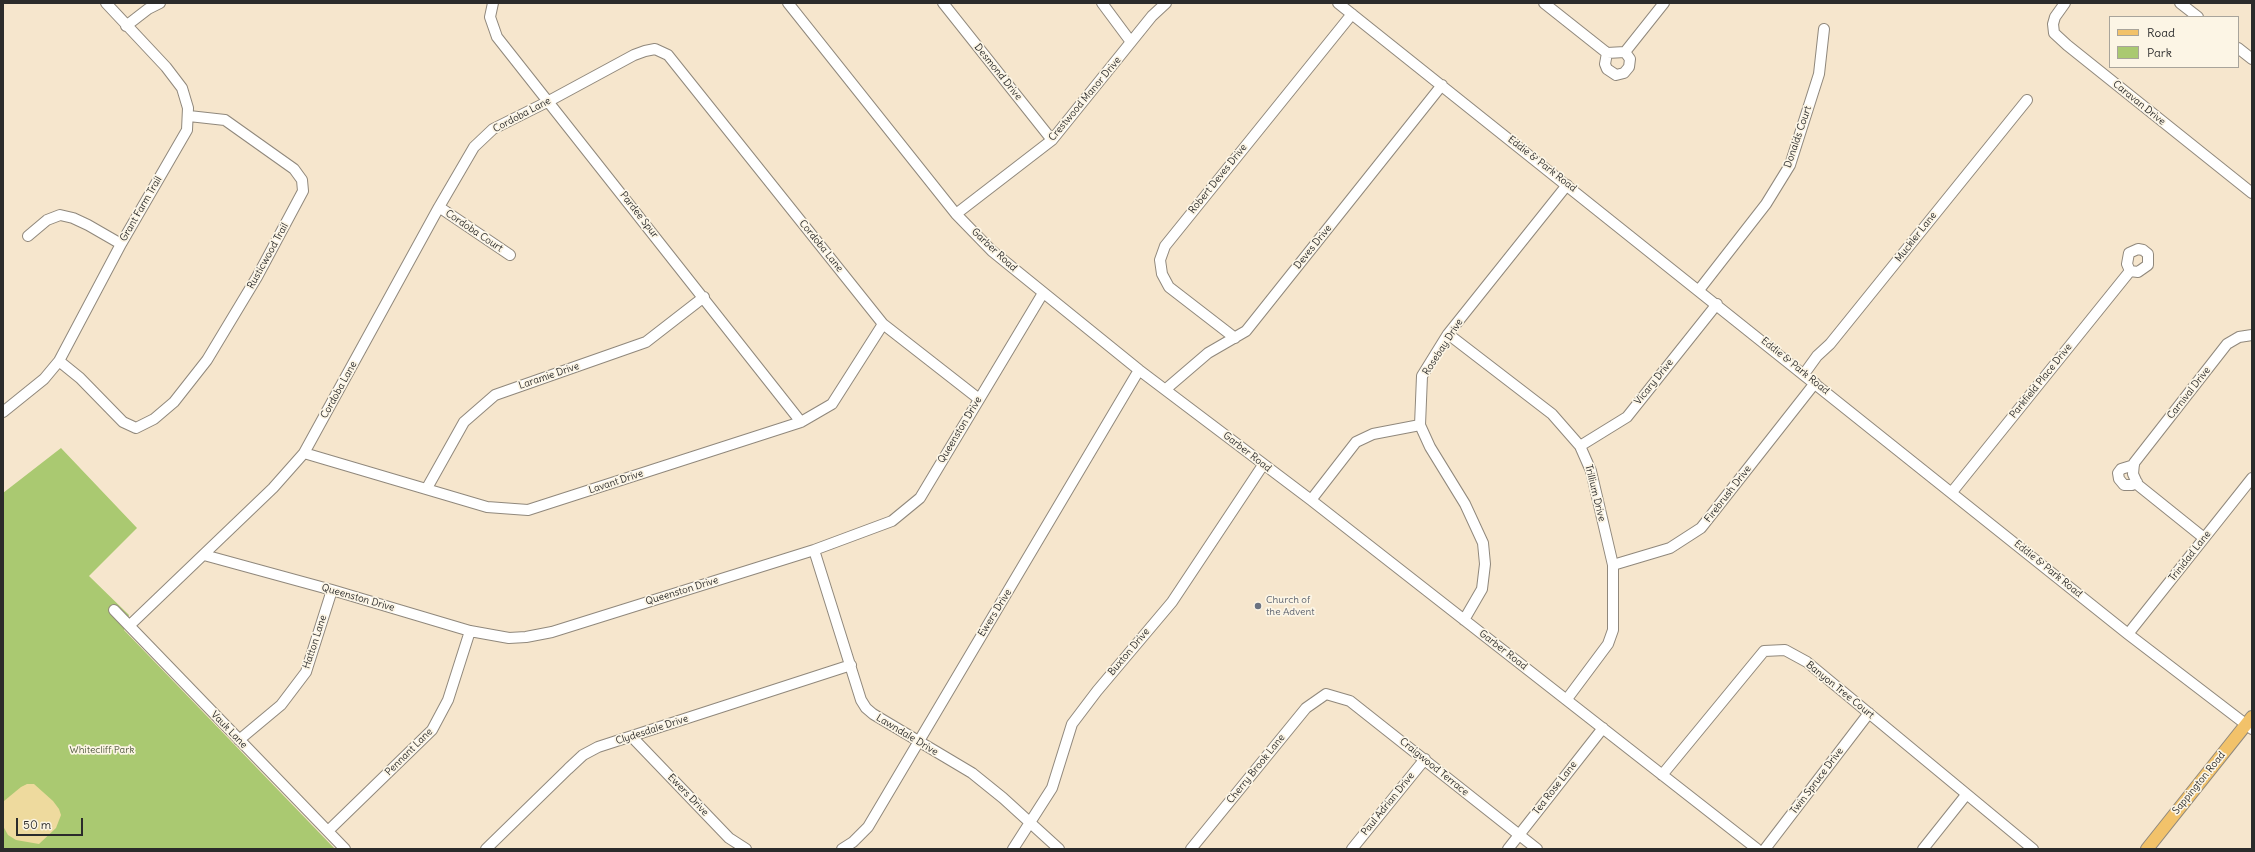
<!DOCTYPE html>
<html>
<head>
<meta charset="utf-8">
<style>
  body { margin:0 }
  #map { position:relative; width:2255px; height:852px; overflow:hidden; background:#f6e6cd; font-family:Delius,sans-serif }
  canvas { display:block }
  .frame { position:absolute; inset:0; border:4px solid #2b2b2b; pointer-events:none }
  .legend { position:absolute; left:2109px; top:16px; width:130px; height:52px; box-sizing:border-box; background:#fcf5e5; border:1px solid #a8a49b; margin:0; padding:5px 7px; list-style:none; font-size:12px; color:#2b2b2b }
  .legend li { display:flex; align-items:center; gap:8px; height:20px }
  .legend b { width:20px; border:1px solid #a8a49b }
  .scale { position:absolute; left:16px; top:818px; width:67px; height:18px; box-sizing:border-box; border:2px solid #2b2b2b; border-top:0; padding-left:5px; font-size:12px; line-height:14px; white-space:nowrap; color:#2b2b2b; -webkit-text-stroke:3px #fcf5e5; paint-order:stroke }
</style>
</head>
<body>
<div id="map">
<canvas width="2255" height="852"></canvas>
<div class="frame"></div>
<ul class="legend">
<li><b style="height:5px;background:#f2c26a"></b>Road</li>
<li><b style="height:11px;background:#aac971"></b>Park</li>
</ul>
<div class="scale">50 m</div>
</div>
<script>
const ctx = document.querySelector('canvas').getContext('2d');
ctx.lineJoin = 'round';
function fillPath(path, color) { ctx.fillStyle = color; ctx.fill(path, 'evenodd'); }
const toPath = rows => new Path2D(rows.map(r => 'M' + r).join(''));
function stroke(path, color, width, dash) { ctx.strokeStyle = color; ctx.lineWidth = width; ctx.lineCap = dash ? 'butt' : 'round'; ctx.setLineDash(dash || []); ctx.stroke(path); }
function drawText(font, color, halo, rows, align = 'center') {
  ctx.font = font + ' Delius,sans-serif'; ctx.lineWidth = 3.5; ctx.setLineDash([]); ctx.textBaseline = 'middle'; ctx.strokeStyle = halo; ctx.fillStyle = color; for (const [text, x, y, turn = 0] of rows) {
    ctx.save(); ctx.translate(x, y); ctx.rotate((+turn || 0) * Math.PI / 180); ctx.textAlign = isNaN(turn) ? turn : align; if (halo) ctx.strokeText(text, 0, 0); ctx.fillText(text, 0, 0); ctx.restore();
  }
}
const green = toPath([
  [61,448,137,528,89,576,129,615,124,630,335,849,3,849,3,493]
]);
const sand = toPath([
  [27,784,34,784,53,801,59,809,61,815,56,828,39,844,16,840,8,835,3,826,4,801,21,787]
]);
const minor = toPath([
  [493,3,490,17,497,37,801,422],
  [788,3,956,214,992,251,1139,370,1311,500,1757,849],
  [943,3,1052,140],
  [1102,3,1131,42],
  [1338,3,2128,634,2252,729],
  [1544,3,1607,53,1625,52,1664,3],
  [2065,3,2055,17,2053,24,2054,33,2067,45,2252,193],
  [2180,3,2198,17],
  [126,26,148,9,160,3],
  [2238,48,2252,59],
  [1607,53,1605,64,1607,69,1616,75,1624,73,1629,67,1630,59,1625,52],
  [439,207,510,255],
  [956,214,1052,140,1152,16,1166,3],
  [28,236,47,220,60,215,73,218,88,225,121,244],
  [1699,290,1766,204,1790,165,1819,74,1824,29],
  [1448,334,1552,414,1580,446,1591,471,1613,565,1613,630,1608,644,1567,699],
  [1235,338,1169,287,1162,274,1160,260,1165,246,1352,14],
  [59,361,80,378,123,422,136,428,154,419,174,402,207,360,257,277,303,191,302,180,294,169,225,120,189,116],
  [1804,374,1817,356,1830,344,2027,100],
  [1166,389,1208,353,1246,331,1442,85],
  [3,412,44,379,59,361,121,244,187,130,188,108,182,88,166,67,106,3],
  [1580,446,1627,417,1717,304],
  [304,453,487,507,528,510,801,422,832,404,883,324],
  [2134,465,2121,469,2118,473,2119,479,2124,485,2132,485,2137,482],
  [427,488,464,422,495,395,646,342,704,297],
  [1952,492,2130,271,2138,272,2148,265,2148,254,2143,250,2138,249,2129,253,2127,264,2130,271],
  [1311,500,1356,442,1373,434,1420,425],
  [2204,538,2138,485,2133,474,2134,463,2227,344,2239,337,2252,335],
  [814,550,861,700,866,708,873,714,972,773,1003,798,1059,849],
  [204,555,332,590,470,631,509,638,526,637,552,632,814,550,892,521,920,498,1043,293],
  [1613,565,1670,548,1701,528,1815,383],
  [114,610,345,849],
  [1464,620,1482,589,1485,564,1483,543,1465,504,1430,447,1420,425,1422,376,1448,334,1567,185],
  [130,625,273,488,304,453,439,207,474,147,493,129,549,101,634,55,645,51,655,49,668,55,883,324,979,399],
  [2128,634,2252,478],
  [632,737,729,838,746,849],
  [239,740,281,705,306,672,332,590],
  [1662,775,1764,651,1785,650,1807,662,2033,849],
  [328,831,432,730,448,700,470,631],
  [486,849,568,769,583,755,598,747,851,665],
  [842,849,853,842,868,827,1139,370],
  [1013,849,1052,788,1072,724,1097,691,1172,602,1263,465],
  [1191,849,1306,708,1326,694,1350,701,1537,849],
  [1352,849,1425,759],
  [1508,849,1603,728],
  [1765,849,1869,713],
  [1923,849,1966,795]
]);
const major = toPath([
  [2147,849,2252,717]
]);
const markers = [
  [1258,606,4,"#6b7280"]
];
const streetNames = [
  ["Desmond Drive",998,72,51],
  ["Crestwood Manor Drive",1085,99,-50],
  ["Caravan Drive",2139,103,39],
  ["Cordoba Lane",522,115,-28],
  ["Donalds Court",1798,137,-71],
  ["Eddie & Park Road",1542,164,38],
  ["Robert Deves Drive",1218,179,-51],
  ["Grant Farm Trail",141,209,-60],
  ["Pardee Spur",639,215,52],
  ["Cordoba Court",474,231,34],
  ["Muckler Lane",1916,237,-52],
  ["Cordoba Lane",821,246,51],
  ["Deves Drive",1313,247,-51],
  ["Garber Road",994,250,43],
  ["Rusticwood Trail",268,256,-61],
  ["Rosebay Drive",1443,347,-57],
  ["Eddie & Park Road",1795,366,39],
  ["Laramie Drive",549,376,-19],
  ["Parkfield Place Drive",2041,381,-51],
  ["Vicary Drive",1654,382,-51],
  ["Cordoba Lane",339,390,-61],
  ["Carnival Drive",2189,393,-52],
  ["Queenston Drive",960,430,-59],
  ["Garber Road",1247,452,38],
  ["Lavant Drive",616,482,-18],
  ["Trillium Drive",1595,493,76],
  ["Firebrush Drive",1728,494,-52],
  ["Trinidad Lane",2190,556,-52],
  ["Eddie & Park Road",2048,569,39],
  ["Queenston Drive",682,591,-17],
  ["Queenston Drive",358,598,16],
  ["Ewers Drive",995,613,-58],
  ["Hatton Lane",315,642,-72],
  ["Garber Road",1503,650,38],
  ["Buxton Drive",1129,652,-50],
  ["Banyon Tree Court",1840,690,39],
  ["Vauk Lane",229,730,46],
  ["Clydesdale Drive",652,730,-18],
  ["Lawndale Drive",907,735,31],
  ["Pennant Lane",409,752,-45],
  ["Craigwood Terrace",1434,767,39],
  ["Cherry Brook Lane",1256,769,-51],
  ["Twin Spruce Drive",1817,781,-53],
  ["Sappington Road",2199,783,-51],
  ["Tea Rose Lane",1555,788,-52],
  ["Ewers Drive",688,795,46],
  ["Paul Adrian Drive",1388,804,-51]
];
const worshipNames = [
  ["Church of",1266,600],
  ["the Advent",1266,612]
];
const parkNames = [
  ["Whitecliff Park",102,750]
];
fillPath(green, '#aac971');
fillPath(sand, '#eeda9e');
stroke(minor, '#90887c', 12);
stroke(major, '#90887c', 14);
stroke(minor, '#fff', 10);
stroke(major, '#f2c26a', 12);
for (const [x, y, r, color] of markers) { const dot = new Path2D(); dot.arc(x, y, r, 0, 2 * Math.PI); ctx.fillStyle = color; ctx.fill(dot); stroke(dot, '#fcf5e5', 1.5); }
drawText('10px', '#2b2b2b', '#fcf5e5', streetNames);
drawText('10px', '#5b616d', '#fcf5e5', worshipNames, 'left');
drawText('10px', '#515a40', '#fcf5e5', parkNames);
</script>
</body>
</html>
